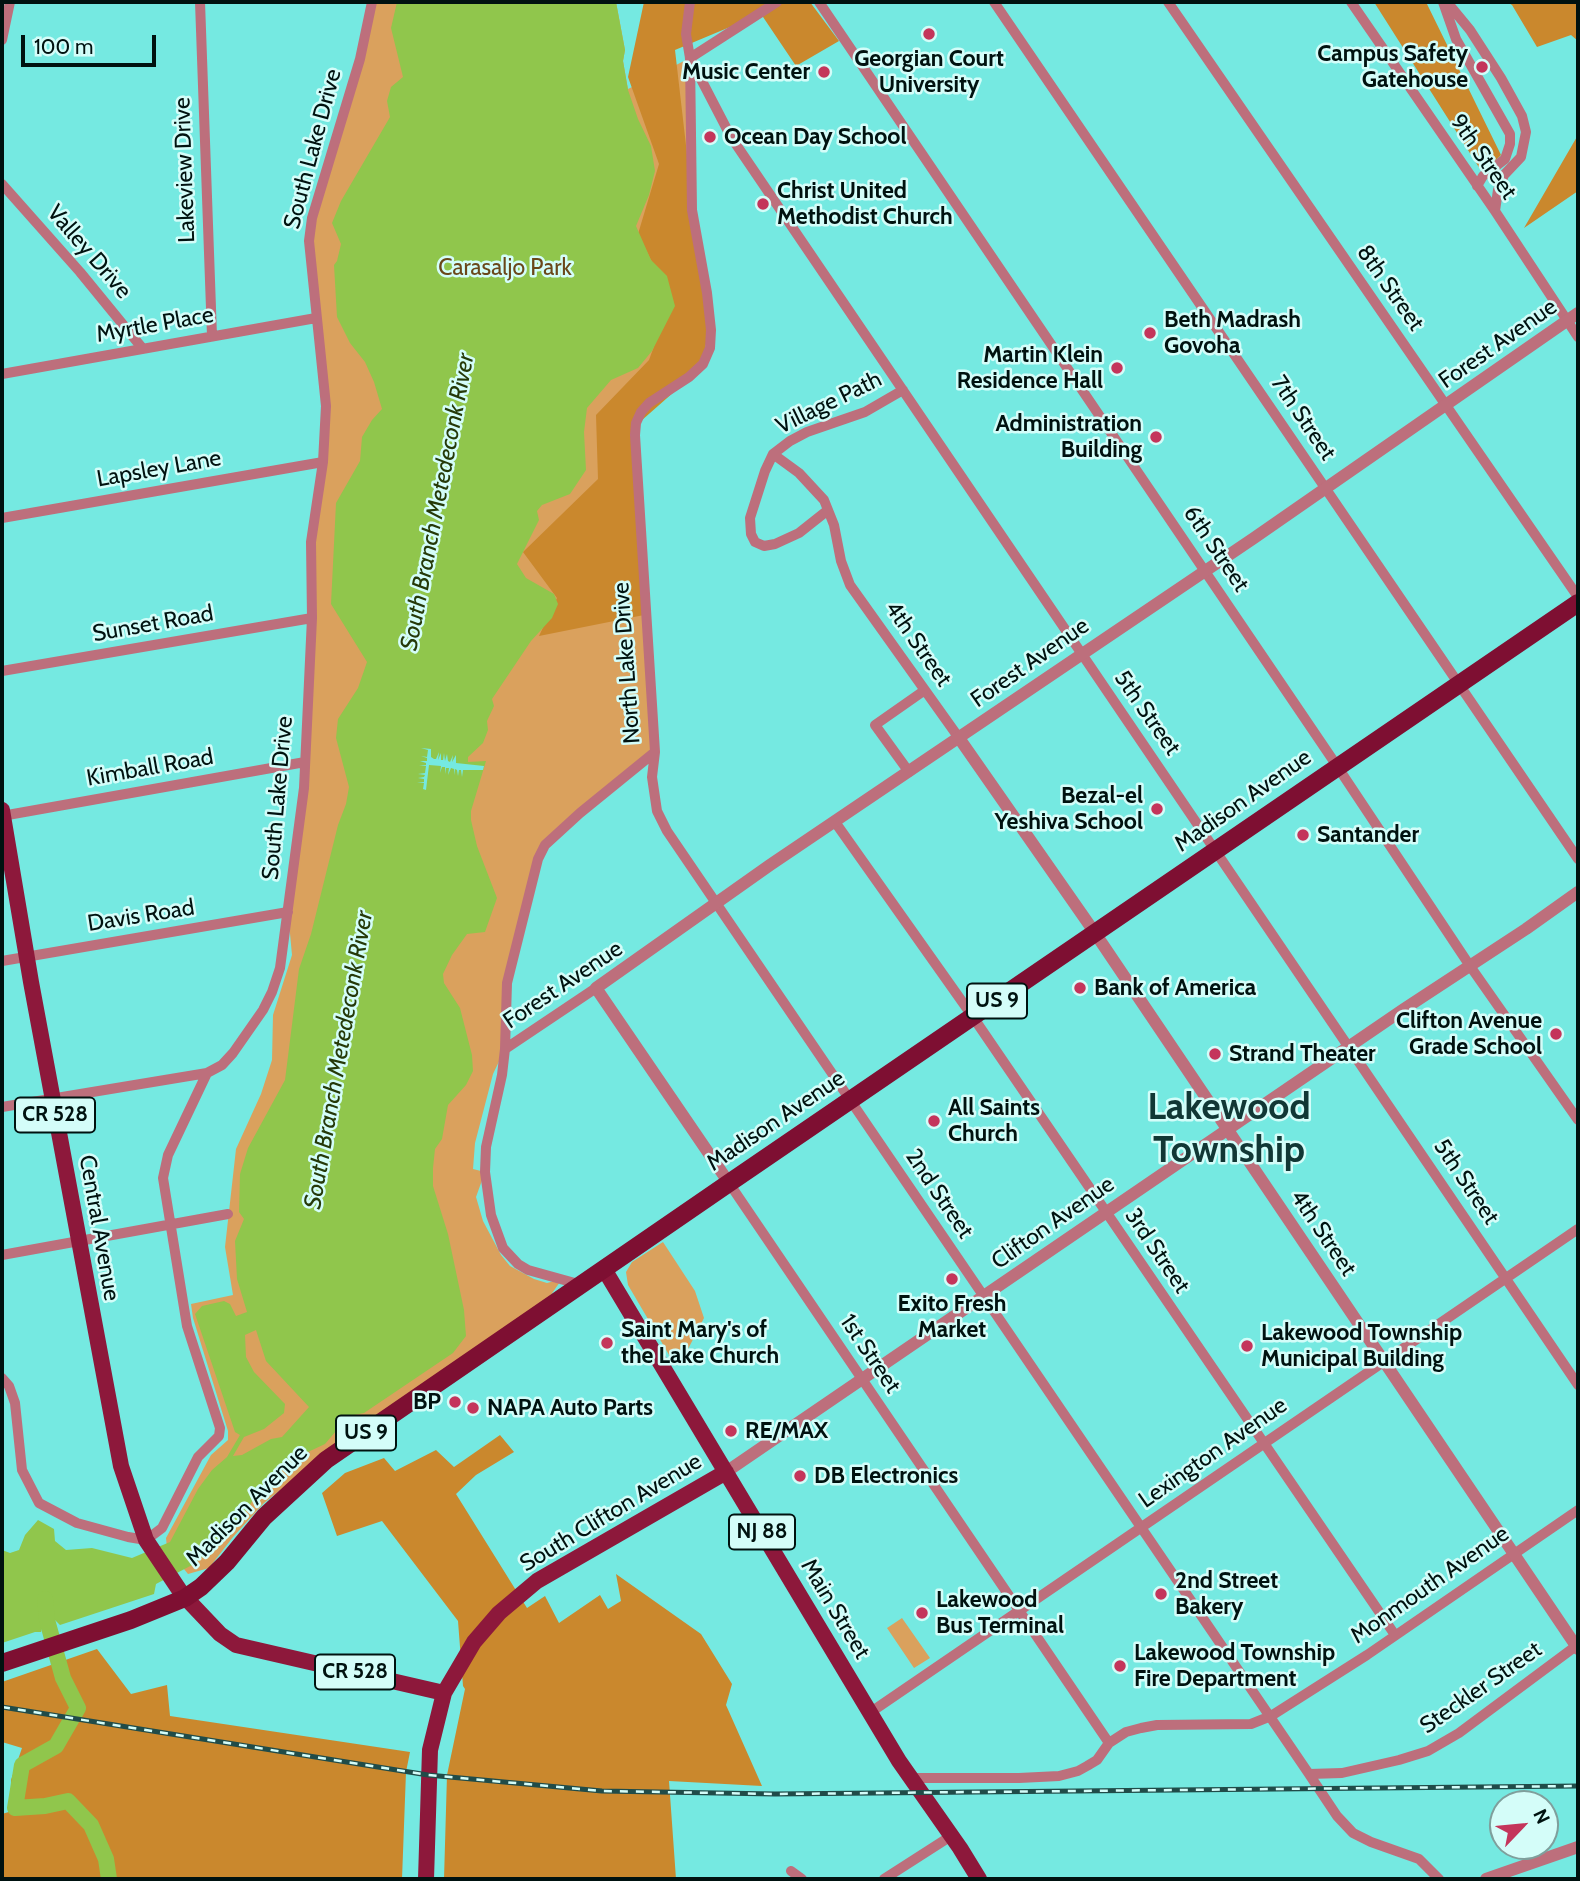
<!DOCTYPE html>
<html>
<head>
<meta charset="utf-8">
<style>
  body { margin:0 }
  #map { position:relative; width:1580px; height:1881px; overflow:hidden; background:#75e9e1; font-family:Cabin,sans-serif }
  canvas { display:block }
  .frame { position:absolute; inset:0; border:4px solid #001210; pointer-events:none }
  .north { position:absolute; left:1489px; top:1790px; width:70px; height:70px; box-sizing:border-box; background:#d4fdf9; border:2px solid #7f9f9c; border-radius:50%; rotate:64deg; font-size:19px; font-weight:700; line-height:28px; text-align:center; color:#001210 }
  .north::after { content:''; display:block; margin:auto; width:24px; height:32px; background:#c4355b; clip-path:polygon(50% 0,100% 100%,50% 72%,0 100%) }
  .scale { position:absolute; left:21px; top:35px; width:135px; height:32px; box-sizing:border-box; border:4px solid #001210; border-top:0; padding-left:9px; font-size:21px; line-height:24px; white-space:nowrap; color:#001210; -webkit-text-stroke:5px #d4fdf9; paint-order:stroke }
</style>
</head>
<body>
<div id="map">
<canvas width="1580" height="1881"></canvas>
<div class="frame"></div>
<div class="north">N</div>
<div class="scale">100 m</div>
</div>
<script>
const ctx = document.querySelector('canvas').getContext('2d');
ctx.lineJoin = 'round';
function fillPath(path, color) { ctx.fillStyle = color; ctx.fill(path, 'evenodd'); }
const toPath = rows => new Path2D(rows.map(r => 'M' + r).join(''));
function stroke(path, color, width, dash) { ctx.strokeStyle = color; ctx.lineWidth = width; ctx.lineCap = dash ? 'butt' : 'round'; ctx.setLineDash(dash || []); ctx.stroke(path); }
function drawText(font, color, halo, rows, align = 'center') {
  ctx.font = font + ' Cabin,sans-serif'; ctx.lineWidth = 5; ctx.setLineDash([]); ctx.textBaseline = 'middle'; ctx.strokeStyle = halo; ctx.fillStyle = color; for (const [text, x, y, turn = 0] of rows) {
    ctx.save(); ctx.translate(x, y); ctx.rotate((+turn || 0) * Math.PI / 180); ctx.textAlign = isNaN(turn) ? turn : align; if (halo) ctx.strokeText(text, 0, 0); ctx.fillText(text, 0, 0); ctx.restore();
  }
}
const green = toPath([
  [372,2,616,2,625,50,623,61,628,89,690,58,692,210,636,424,655,752,545,845,508,979,505,1049,493,1074,475,1143,473,1169,485,1172,476,1197,483,1221,501,1255,510,1266,534,1279,547,1283,562,1279,548,1299,308,1468,264,1503,233,1537,209,1568,188,1574,167,1548,166,1538,211,1455,228,1440,228,1431,193,1318,191,1304,233,1295,225,1247,236,1149,261,1094,272,1060,273,1015,292,955,288,912,304,788,311,542,326,406,309,241],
  [663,1242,695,1291,704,1318,686,1353,672,1360,628,1285,626,1272,632,1262],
  [902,1618,930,1658,914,1668,887,1628]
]);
const forest = toPath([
  [644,2,810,2,839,41,796,66,761,14,675,50,708,336,700,369,633,428,644,615,539,636,557,598,523,552,598,479,596,415,649,360,671,300,638,234,659,164,628,77],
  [1374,2,1426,2,1501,155,1493,163,1480,169],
  [1507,2,1578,2,1578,41,1571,35,1537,47,1512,5],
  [1578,135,1578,191,1524,228],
  [500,1435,514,1452,476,1475,456,1494,527,1608,545,1596,559,1623,600,1595,608,1609,621,1601,616,1574,701,1634,732,1684,726,1705,762,1786,669,1781,676,1879,444,1879,447,1775,465,1689,463,1686,458,1621,382,1521,337,1536,322,1493,345,1473,384,1458,395,1471,436,1450,454,1467],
  [97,1649,131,1694,167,1685,170,1716,410,1752,406,1772,402,1879,2,1879,2,1814,12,1811,11,1780,22,1748,2,1742,2,1682]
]);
const water = toPath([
  [397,2,616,2,625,50,623,61,628,90,638,119,651,146,655,171,649,195,636,226,651,260,667,276,675,306,652,351,638,368,611,380,587,408,584,432,586,470,570,494,542,505,537,511,539,520,517,564,526,578,554,594,558,604,552,618,531,641,492,699,494,706,487,721,488,730,483,743,468,757,468,762,486,761,471,811,471,820,477,846,497,898,485,932,467,934,452,955,443,974,444,983,460,1008,472,1055,473,1071,466,1085,448,1105,442,1139,435,1149,433,1168,433,1186,448,1234,464,1310,466,1336,453,1353,364,1413,354,1415,342,1424,325,1444,278,1466,259,1490,245,1513,212,1549,194,1564,156,1584,154,1594,60,1625,55,1620,47,1620,43,1624,41,1632,35,1632,2,1643,2,1550,10,1553,19,1550,25,1535,38,1520,54,1529,55,1541,66,1550,92,1548,132,1558,170,1542,198,1489,212,1470,227,1457,240,1435,235,1432,195,1314,202,1306,224,1301,230,1304,236,1316,247,1312,237,1279,235,1241,244,1219,239,1212,240,1174,248,1148,285,1080,299,969,311,934,338,825,346,804,349,787,336,738,338,719,358,688,367,662,331,604,336,503,360,461,362,437,372,420,382,409,374,382,365,362,350,343,337,317,334,265,337,261,341,244,332,223,341,201,390,117,387,101,391,87,403,77,391,28],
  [256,1330,266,1361,309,1407,282,1437,271,1439,242,1455,233,1456,244,1437,264,1429,284,1413,285,1404,254,1372,246,1357,245,1335]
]);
const pier = toPath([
  [421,748,431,749,431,757,434,759,436,759,439,752,438,760,441,753,441,760,443,760,444,753,445,761,447,754,448,761,450,762,453,755,452,762,456,755,456,763,484,766,483,770,463,770,462,777,461,770,459,770,458,776,457,770,455,769,454,775,454,769,451,768,448,775,449,768,446,768,445,774,445,767,442,767,440,773,441,766,429,765,426,790,423,789,424,783,417,782,424,782,424,779,418,778,424,777,425,775,418,774,425,773,426,766,419,766,426,765,426,763,420,761,427,761,427,758,421,756,427,757,428,750]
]);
const river = toPath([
  [45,1599,47,1620,63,1678,78,1708,56,1746,22,1765,15,1808,45,1806,68,1801,91,1825,106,1859,109,1879]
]);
const minor = toPath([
  [200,2,212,336],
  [690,2,686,34,690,58,692,210,707,293,711,330,710,348,703,364,689,377,649,403,641,412,636,423,635,435,655,752,652,777,657,811,667,831,1309,1774,1342,1773,1399,1760,1428,1751,1459,1733,1576,1646],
  [777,2,690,58,731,137,1578,1385],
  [819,2,1337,766,1470,966,1578,1120],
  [994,2,1578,859],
  [1168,2,1578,597],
  [1351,2,1495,211,1578,337],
  [1443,2,1456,39,1510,134,1510,144,1505,159,1483,176,1477,186],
  [1447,2,1470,30,1501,78,1522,116,1526,132,1521,157,1504,175,1498,190,1495,211],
  [2,40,10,2],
  [2,184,80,272,143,349],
  [2,374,316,318],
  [773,454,799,473,824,500,834,525,841,561,850,585,959,738],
  [828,510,799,533,775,544,764,546,755,542,751,534,750,518,765,471,773,454,790,441,807,432,865,412,903,390],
  [2,518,323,462],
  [2,671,312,618],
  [909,772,875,725,925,690],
  [2,816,305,762],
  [835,822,973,1017,1395,1635],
  [2,961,288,912],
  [505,1049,596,988],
  [2,1107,207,1073],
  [729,1183,1109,1743],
  [2,1255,228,1214],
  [582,1285,528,1270,518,1264,503,1248,491,1215,485,1172,486,1147,502,1075,505,1049,507,983,538,859,545,845,580,813,655,752],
  [2,1378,9,1386,15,1403,22,1470,39,1503,77,1523,128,1537,146,1540,162,1528,198,1457,219,1436,220,1428,187,1326,163,1178,168,1155,207,1073,222,1065,233,1053,263,1010,272,992,280,968,304,788,312,618,311,542,323,462,326,406,309,241,312,218,360,59,372,2],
  [871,1712,1578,1229],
  [1309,1774,1337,1816,1353,1833,1371,1842,1419,1859,1439,1879],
  [910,1778,1019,1778,1059,1776,1078,1771,1087,1766,1097,1760,1109,1743,1126,1732,1141,1728,1157,1725,1251,1724,1271,1716,1367,1655,1578,1510],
  [791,1871,802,1879],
  [884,1879,951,1836]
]);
const tertiary = toPath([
  [959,738,1095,933,1578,1649],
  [729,1183,596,988,770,865,1254,538,1578,313],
  [726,1472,1404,1009,1526,929,1578,892],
  [1486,1879,1578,1847]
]);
const primary = toPath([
  [2,810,31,982,121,1466,146,1540,182,1594,220,1634,236,1645,444,1693],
  [604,1269,899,1761,960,1848,979,1879],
  [426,1879,430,1750,444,1693,474,1642,499,1613,537,1581,726,1472]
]);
const trunk = toPath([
  [2,1663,131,1620,185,1598,201,1587,227,1562,264,1517,326,1460,729,1183,1578,603]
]);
const rail = toPath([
  [2,1707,428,1775,602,1791,775,1794,1578,1786]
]);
const markers = [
  [929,34,7,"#c4355b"],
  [1482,67,7,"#c4355b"],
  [824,72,7,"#c4355b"],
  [710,137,7,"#c4355b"],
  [763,204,7,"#c4355b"],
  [1150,333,7,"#c4355b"],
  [1117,368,7,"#c4355b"],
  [1156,437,7,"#c4355b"],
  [1157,809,7,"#c4355b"],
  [1303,835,7,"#c4355b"],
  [1080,988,7,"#c4355b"],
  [1556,1034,7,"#c4355b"],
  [1215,1054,7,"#c4355b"],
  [934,1121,7,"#c4355b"],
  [952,1279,7,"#c4355b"],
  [607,1343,7,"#c4355b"],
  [1247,1346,7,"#c4355b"],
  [455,1402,7,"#c4355b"],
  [473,1408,7,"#c4355b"],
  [731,1431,7,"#c4355b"],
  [800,1476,7,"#c4355b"],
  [1161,1594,7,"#c4355b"],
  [922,1613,7,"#c4355b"],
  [1120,1666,7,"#c4355b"]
];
const shields = [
  [997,1001,60],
  [55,1115,80],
  [366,1433,60],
  [762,1532,66],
  [355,1672,80]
];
const shieldNames = [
  ["US 9",997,1001],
  ["CR 528",55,1115],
  ["US 9",366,1433],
  ["NJ 88",762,1532],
  ["CR 528",355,1672]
];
const poiNames = [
  ["Campus Safety",1468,54,"right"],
  ["Gatehouse",1468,80,"right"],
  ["Georgian Court",929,59,"center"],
  ["University",929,85,"center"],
  ["Music Center",810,72,"right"],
  ["Ocean Day School",724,137],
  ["Christ United",777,191],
  ["Methodist Church",777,217],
  ["Beth Madrash",1164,320],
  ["Govoha",1164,346],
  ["Martin Klein",1103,355,"right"],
  ["Residence Hall",1103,381,"right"],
  ["Administration",1142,424,"right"],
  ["Building",1142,450,"right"],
  ["Bezal-el",1143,796,"right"],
  ["Yeshiva School",1143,822,"right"],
  ["Santander",1317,835],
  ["Bank of America",1094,988],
  ["Clifton Avenue",1542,1021,"right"],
  ["Grade School",1542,1047,"right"],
  ["Strand Theater",1229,1054],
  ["All Saints",948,1108],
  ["Church",948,1134],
  ["Exito Fresh",952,1304,"center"],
  ["Market",952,1330,"center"],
  ["Saint Mary's of",621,1330],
  ["the Lake Church",621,1356],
  ["Lakewood Township",1261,1333],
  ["Municipal Building",1261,1359],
  ["BP",441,1402,"right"],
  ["NAPA Auto Parts",487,1408],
  ["RE/MAX",745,1431],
  ["DB Electronics",814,1476],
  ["2nd Street",1175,1581],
  ["Bakery",1175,1607],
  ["Lakewood",936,1600],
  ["Bus Terminal",936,1626],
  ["Lakewood Township",1134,1653],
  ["Fire Department",1134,1679]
];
const streetNames = [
  ["South Lake Drive",313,149,-75],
  ["9th Street",1483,157,55],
  ["Lakeview Drive",185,170,-92],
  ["Valley Drive",89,252,49],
  ["8th Street",1390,288,55],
  ["Myrtle Place",155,325,-10],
  ["Forest Avenue",1498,344,-35],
  ["Village Path",829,403,-26],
  ["7th Street",1303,418,56],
  ["Lapsley Lane",159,469,-10],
  ["6th Street",1216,549,56],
  ["Sunset Road",153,624,-10],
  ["4th Street",918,644,55],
  ["North Lake Drive",627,663,-94],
  ["Forest Avenue",1030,663,-35],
  ["5th Street",1147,713,55],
  ["Kimball Road",150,768,-10],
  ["South Lake Drive",278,798,-85],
  ["Madison Avenue",1243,801,-35],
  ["Davis Road",141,916,-9],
  ["Forest Avenue",563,985,-34],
  ["Madison Avenue",776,1121,-34],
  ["5th Street",1466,1182,56],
  ["2nd Street",939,1194,56],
  ["Clifton Avenue",1053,1223,-35],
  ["Central Avenue",99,1228,80],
  ["4th Street",1323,1233,56],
  ["3rd Street",1157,1251,56],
  ["1st Street",870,1354,56],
  ["Lexington Avenue",1213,1453,-35],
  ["Madison Avenue",247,1506,-45],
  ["South Clifton Avenue",611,1513,-31],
  ["Monmouth Avenue",1430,1585,-35],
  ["Main Street",835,1609,59],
  ["Steckler Street",1481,1688,-35]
];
const parkNames = [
  ["Carasaljo Park",505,268]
];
const waterNames = [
  ["South Branch Metedeconk River",438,502,-79],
  ["South Branch Metedeconk River",339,1060,-80]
];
const townNames = [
  ["Lakewood",1229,1108],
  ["Township",1229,1151]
];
fillPath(green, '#daa15d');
fillPath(forest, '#ca882d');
fillPath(water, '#90c64c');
fillPath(pier, '#75e9e1');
stroke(river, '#90c64c', 16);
stroke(minor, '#bd6f7c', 10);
stroke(tertiary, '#bd6f7c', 12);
stroke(primary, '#8d183b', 16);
stroke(trunk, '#7e0f32', 18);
stroke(rail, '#204c49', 5);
stroke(rail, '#d4fdf9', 2.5, [8]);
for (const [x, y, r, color] of markers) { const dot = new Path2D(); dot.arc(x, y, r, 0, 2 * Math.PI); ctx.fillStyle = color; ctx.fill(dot); stroke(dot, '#d4fdf9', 2.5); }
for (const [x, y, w] of shields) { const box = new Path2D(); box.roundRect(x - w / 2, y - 17.5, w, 35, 5); ctx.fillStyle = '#d4fdf9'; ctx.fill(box); stroke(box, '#001210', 2); }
drawText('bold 21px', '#001210', null, shieldNames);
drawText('bold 23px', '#001210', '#d4fdf9', poiNames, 'left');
drawText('23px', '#001210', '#d4fdf9', streetNames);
drawText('23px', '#6a4719', '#d4fdf9', parkNames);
drawText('italic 24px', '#253908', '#d4fdf9', waterNames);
drawText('bold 37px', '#113735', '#d4fdf9', townNames);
</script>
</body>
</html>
